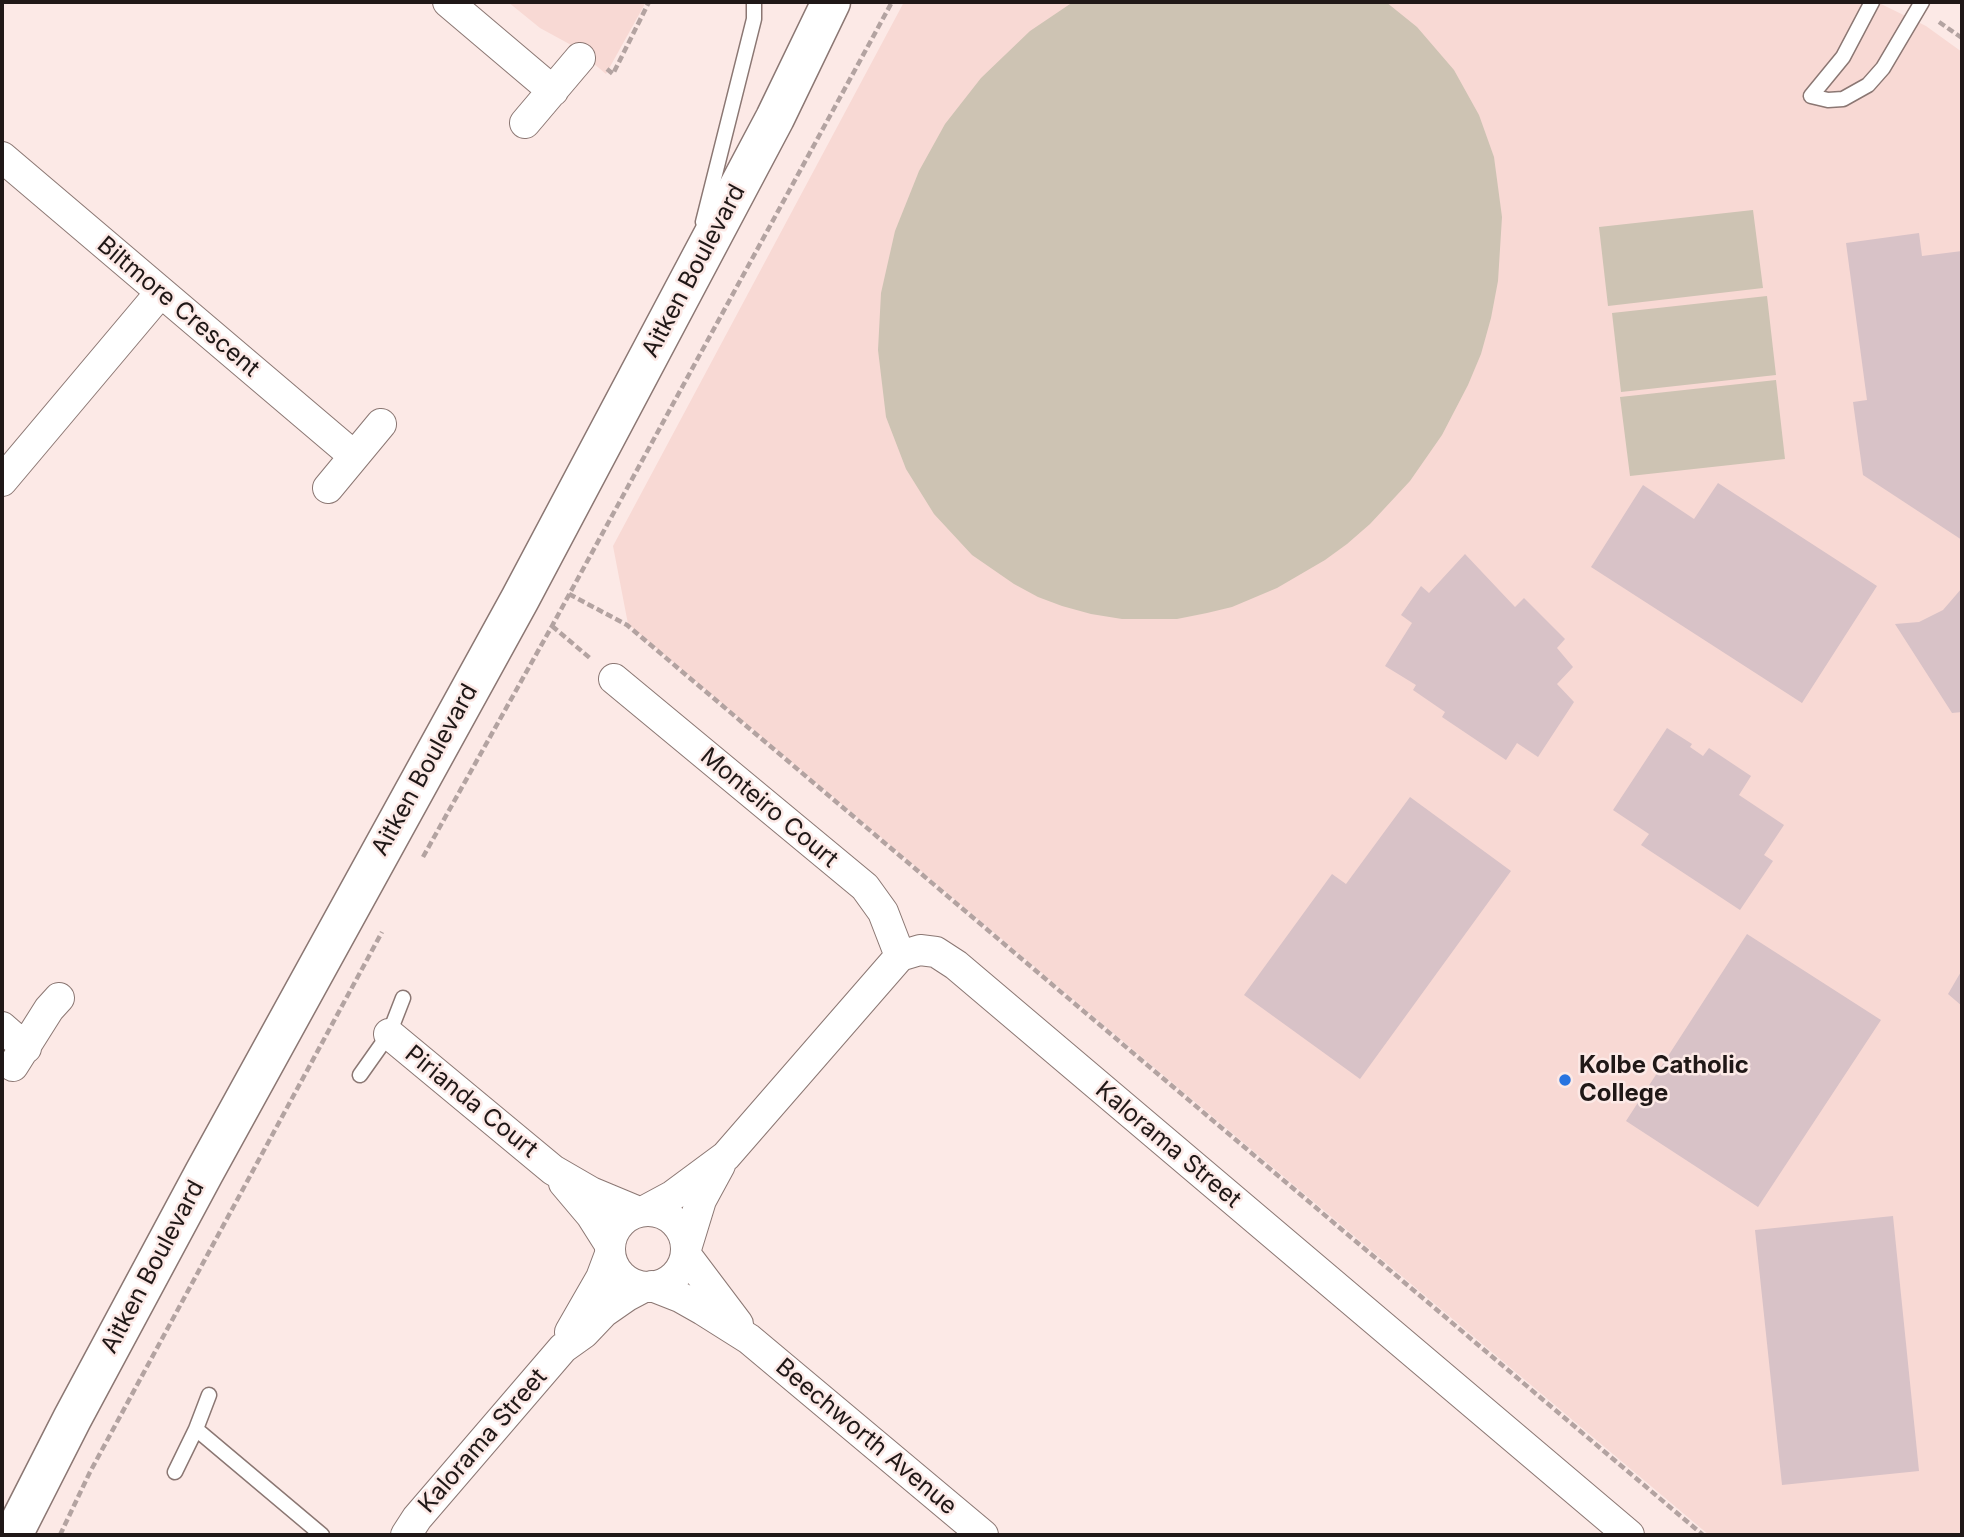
<!DOCTYPE html>
<html>
<head>
<meta charset="utf-8">
<style>
  body { margin:0 }
  #map { position:relative; width:1964px; height:1537px; overflow:hidden; background:#fce9e6; font-family:Inter,sans-serif }
  canvas { display:block }
  .frame { position:absolute; inset:0; border:4px solid #201817; pointer-events:none }
</style>
</head>
<body>
<div id="map">
<canvas width="1964" height="1537"></canvas>
<div class="frame"></div>
</div>
<script>
const ctx = document.querySelector('canvas').getContext('2d');
ctx.lineJoin = 'round';
function fillPath(path, color) { ctx.fillStyle = color; ctx.fill(path, 'evenodd'); }
const toPath = rows => new Path2D(rows.map(r => 'M' + r).join(''));
function stroke(path, color, width, dash) { ctx.strokeStyle = color; ctx.lineWidth = width; ctx.lineCap = dash ? 'butt' : 'round'; ctx.setLineDash(dash || []); ctx.stroke(path); }
function drawText(font, color, halo, rows, align = 'center') {
  ctx.font = font + ' Inter,sans-serif'; ctx.lineWidth = 5; ctx.setLineDash([]); ctx.textBaseline = 'middle'; ctx.strokeStyle = halo; ctx.fillStyle = color; for (const [text, x, y, turn = 0] of rows) {
    ctx.save(); ctx.translate(x, y); ctx.rotate((+turn || 0) * Math.PI / 180); ctx.textAlign = isNaN(turn) ? turn : align; if (halo) ctx.strokeText(text, 0, 0); ctx.fillText(text, 0, 0); ctx.restore();
  }
}
const built = toPath([
  [508,2,646,2,606,74,573,46,540,28],
  [904,2,1877,2,1926,26,1962,52,1962,1535,1709,1535,628,624,613,546]
]);
const green = toPath([
  [1073,2,1386,2,1417,27,1454,70,1479,115,1494,157,1502,217,1498,281,1491,318,1481,354,1468,385,1442,435,1410,481,1370,524,1347,544,1325,560,1277,588,1232,607,1207,613,1177,619,1122,619,1091,614,1062,606,1038,597,1014,584,972,555,934,514,906,469,886,417,878,350,881,293,895,231,919,171,945,124,981,78,1030,31],
  [1753,210,1763,288,1608,306,1599,227],
  [1767,296,1776,375,1621,392,1612,313],
  [1776,380,1785,459,1630,476,1620,397]
]);
const building = toPath([
  [1919,233,1922,256,1962,251,1962,540,1863,475,1853,402,1867,400,1846,243],
  [1718,483,1877,586,1802,703,1591,567,1643,485,1694,519],
  [1465,554,1515,607,1524,598,1565,639,1557,648,1573,667,1557,684,1574,702,1538,757,1517,743,1506,760,1442,717,1445,712,1413,690,1416,685,1385,666,1412,623,1401,615,1421,586,1429,593],
  [1962,588,1962,712,1952,713,1895,624,1919,622,1943,610],
  [1667,728,1692,744,1690,747,1703,756,1709,748,1751,776,1739,795,1784,825,1764,855,1773,861,1740,910,1641,845,1649,834,1613,810],
  [1410,797,1511,871,1360,1079,1244,995,1332,874,1346,884],
  [1747,934,1881,1020,1758,1207,1626,1121],
  [1962,970,1962,1006,1948,994],
  [1893,1216,1919,1471,1782,1485,1755,1230]
]);
const path = toPath([
  [1939,22,1962,38],
  [607,69,613,74,649,2],
  [569,594,627,625,1703,1535],
  [552,626,591,659],
  [423,857,552,626,892,2],
  [60,1535,90,1472,382,932]
]);
const lane = toPath([
  [1872,2,1843,57,1811,96,1828,100,1843,99,1868,85,1883,68,1922,2],
  [703,222,754,19,754,2],
  [360,1075,389,1034,403,998],
  [196,1429,322,1535],
  [175,1472,196,1429,209,1395]
]);
const street = toPath([
  [448,2,553,91],
  [525,123,580,58],
  [2,157,354,456],
  [2,481,161,292],
  [328,488,381,424],
  [614,679,865,887,883,912,900,956],
  [2,1027,26,1048],
  [389,1034,553,1170,591,1192,639,1212],
  [13,1066,49,1009,59,998],
  [564,1183,591,1215,610,1245],
  [646,1210,672,1196,726,1156,900,956,920,950,936,952,956,965,1629,1535],
  '610 1249a38 38 0 1 1 76 0a38 38 0 1 1-76 0Z',
  [686,1249,701,1200,720,1165],
  [686,1255,738,1324],
  [652,1286,680,1297,703,1310,749,1339,983,1535],
  [570,1332,601,1278,610,1254],
  [406,1535,417,1518,563,1348,584,1333,604,1312,627,1296,644,1287]
]);
const secondary = toPath([
  [13,1535,72,1419,204,1173,520,599,775,118,831,2]
]);
const markers = [
  [1565,1080,7,"#2874e0"]
];
const streetNames = [
  ["Aitken Boulevard",694,271,-62],
  ["Biltmore Crescent",178,307,40],
  ["Aitken Boulevard",425,770,-61],
  ["Monteiro Court",769,808,40],
  ["Pirianda Court",471,1102,39],
  ["Kalorama Street",1168,1145,40],
  ["Aitken Boulevard",153,1267,-62],
  ["Beechworth Avenue",866,1437,40],
  ["Kalorama Street",483,1441,-49]
];
const poiNames = [
  ["Kolbe Catholic",1579,1066],
  ["College",1579,1094]
];
fillPath(built, '#f8d9d4');
fillPath(green, '#cdc3b3');
fillPath(building, '#d8c2c7');
stroke(lane, '#8b7773', 17);
stroke(street, '#8b7773', 32);
stroke(secondary, '#8b7773', 41);
stroke(path, '#b3a3a1', 4.5, [7, 3.5]);
stroke(lane, '#fff', 14);
stroke(street, '#fff', 30);
stroke(secondary, '#fff', 38);
for (const [x, y, r, color] of markers) { const dot = new Path2D(); dot.arc(x, y, r, 0, 2 * Math.PI); ctx.fillStyle = color; ctx.fill(dot); stroke(dot, '#fce9e6', 2.5); }
drawText('24px', '#201817', '#fce9e6', streetNames);
drawText('bold 24px', '#201817', '#fce9e6', poiNames, 'left');
</script>
</body>
</html>
